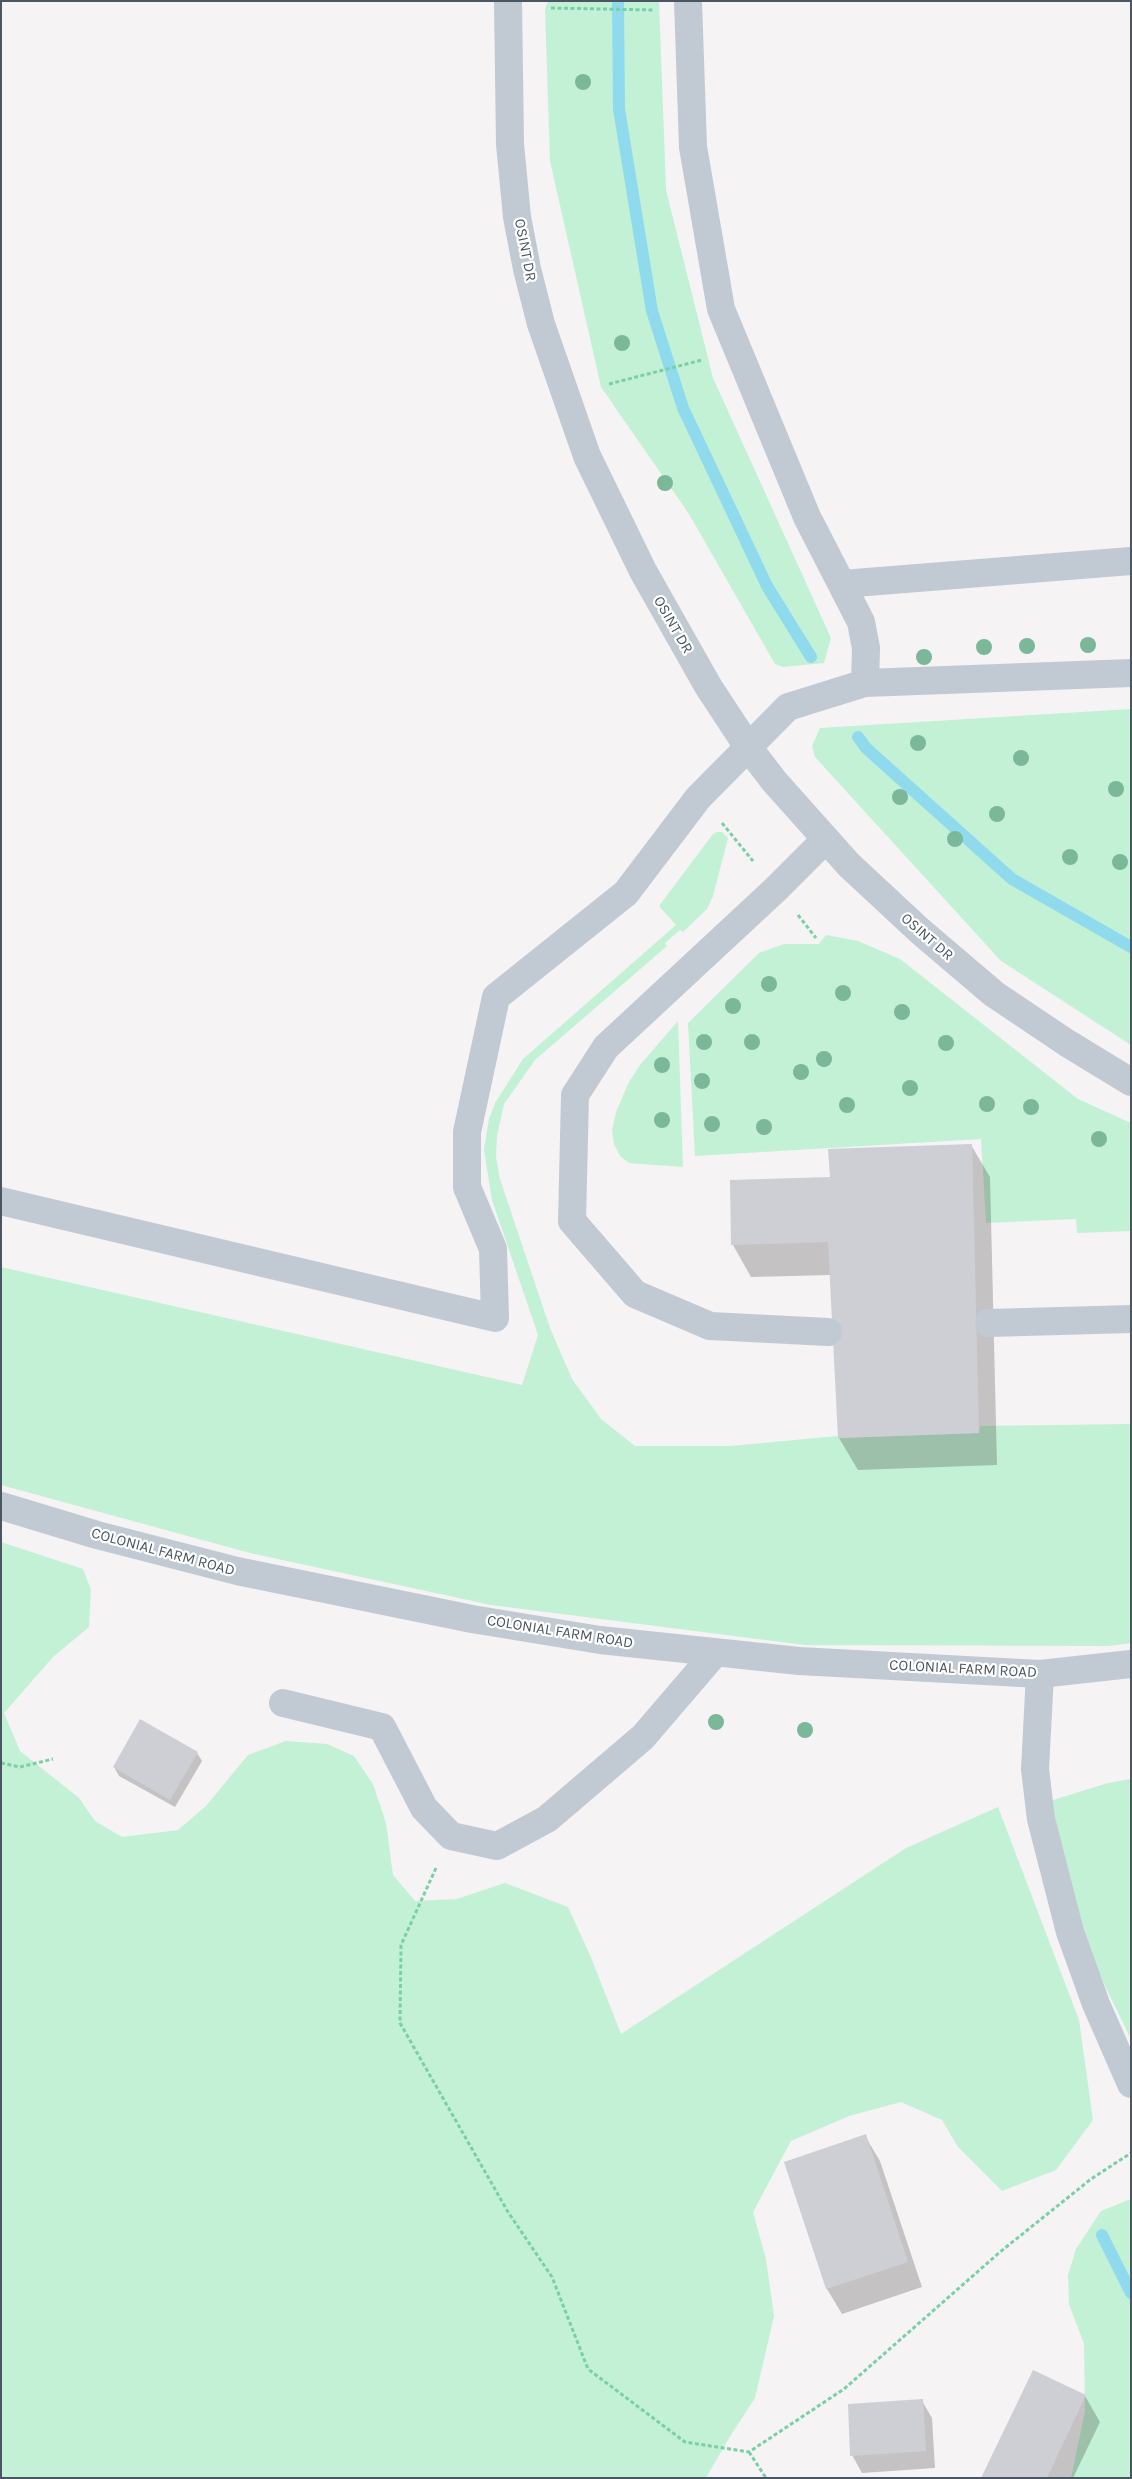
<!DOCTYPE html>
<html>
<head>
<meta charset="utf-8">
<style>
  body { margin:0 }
  #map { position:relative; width:1132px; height:2479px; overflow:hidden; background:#f5f3f3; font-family:Karla,sans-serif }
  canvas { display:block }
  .frame { position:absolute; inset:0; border:2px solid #4a5661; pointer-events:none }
</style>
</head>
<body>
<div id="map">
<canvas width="1132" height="2479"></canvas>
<div class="frame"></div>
</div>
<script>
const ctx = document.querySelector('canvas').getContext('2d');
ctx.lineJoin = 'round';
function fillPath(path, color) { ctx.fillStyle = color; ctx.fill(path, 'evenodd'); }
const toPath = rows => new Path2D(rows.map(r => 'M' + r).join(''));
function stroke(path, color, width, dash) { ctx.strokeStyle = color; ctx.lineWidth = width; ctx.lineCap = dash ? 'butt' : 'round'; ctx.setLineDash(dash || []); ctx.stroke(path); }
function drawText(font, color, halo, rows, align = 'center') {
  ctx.font = font + ' Karla,sans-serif'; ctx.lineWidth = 4.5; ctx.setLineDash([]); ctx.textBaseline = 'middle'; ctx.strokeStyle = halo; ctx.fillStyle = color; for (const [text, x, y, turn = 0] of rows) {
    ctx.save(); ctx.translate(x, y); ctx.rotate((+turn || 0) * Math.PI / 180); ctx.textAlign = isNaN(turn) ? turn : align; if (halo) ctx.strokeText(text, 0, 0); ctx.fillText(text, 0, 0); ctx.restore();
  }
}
const green = toPath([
  [548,1,659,1,666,190,713,378,831,638,824,663,783,667,775,664,689,514,601,387,550,161,545,9],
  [1131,709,1131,1045,1001,961,815,757,812,746,820,728],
  [717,832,722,832,728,838,713,896,707,909,683,932,680,930,665,943,667,946,535,1060,504,1104,497,1136,496,1157,500,1179,550,1328,572,1379,601,1419,635,1446,731,1446,837,1436,838,1438,979,1433,980,1426,1131,1424,1131,1643,1108,1646,805,1645,491,1605,250,1553,1,1485,1,1267,522,1385,538,1335,492,1200,484,1150,489,1119,495,1103,523,1059,676,925,659,906,713,834],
  [826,935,858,941,900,959,1078,1099,1131,1123,1131,1231,1077,1233,1076,1219,986,1223,981,1139,695,1156,688,1023,759,953,784,944,819,944],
  [678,1021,683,1167,629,1163,620,1156,614,1144,612,1130,616,1112,629,1082,640,1065],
  [1,1542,83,1569,91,1590,89,1627,53,1657,4,1713,20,1751,79,1798,95,1821,122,1837,178,1830,206,1806,248,1755,286,1741,327,1744,354,1756,373,1784,386,1823,393,1875,415,1901,457,1899,505,1883,568,1907,590,1955,621,2034,906,1848,998,1807,1079,2020,1093,2120,1056,2170,1002,2191,958,2147,942,2120,901,2102,849,2116,791,2141,753,2212,766,2259,774,2316,755,2398,729,2438,706,2478,1,2478],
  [1131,1779,1131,2039,1084,1943,1055,1829,1053,1800,1108,1783],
  [1131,2199,1131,2478,1071,2478,1085,2411,1084,2344,1069,2304,1068,2275,1076,2249,1101,2211]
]);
const shadow = toPath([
  [971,1145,990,1177,997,1465,858,1470,839,1438,831,1275,751,1277,733,1245,831,1178],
  [197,1753,202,1761,175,1807,119,1776,114,1767],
  [865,2136,880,2161,922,2287,842,2314,827,2289,785,2162],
  [1085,2396,1100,2422,1073,2478,982,2478],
  [922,2401,932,2418,935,2468,862,2473,852,2455]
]);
const stream = toPath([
  [618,1,619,109,652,311,683,408,767,586,811,657],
  [858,737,866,748,1012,879,1131,947],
  [1102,2235,1131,2293]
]);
const building = toPath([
  [972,1144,979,1433,838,1438,828,1242,731,1245,730,1180,830,1177,828,1149],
  [140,1719,198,1752,170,1800,113,1767],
  [866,2134,908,2262,826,2289,784,2162],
  [1033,2370,1086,2395,1047,2478,981,2478],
  [923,2399,926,2451,850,2456,848,2404]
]);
const path = toPath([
  [551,8,653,10],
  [609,384,702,360],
  [722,823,753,861],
  [798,915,816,938],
  [1,1763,20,1767,53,1759],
  [436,1868,401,1945,400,2023,508,2212,552,2277,588,2369,685,2442,749,2452,844,2389,1000,2252,1091,2179,1131,2153],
  [749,2452,766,2478]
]);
const minor = toPath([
  [508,1,510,144,517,217,527,269,541,324,587,456,643,571,708,686,748,747,774,781,849,865,920,931,994,994,1067,1043,1131,1082],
  [688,1,693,147,721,309,807,517,861,622,866,648,865,683],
  [842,584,1131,561],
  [825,840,776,889,606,1047,575,1095,572,1221,635,1294,710,1326,828,1332],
  [1,1201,495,1318,493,1249,467,1187,467,1132,496,997,626,893,698,798,788,707,865,683,1131,673],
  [989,1323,1131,1319],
  [1,1506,97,1535,237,1571,472,1619,600,1640,799,1661,1040,1674,1131,1664],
  [1040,1674,1035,1769,1041,1819,1070,1932,1096,2004,1131,2084],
  [283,1703,382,1727,424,1808,451,1836,497,1846,547,1819,643,1737,715,1653]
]);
const trees = [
  [583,82],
  [622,343],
  [665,483],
  [1088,645],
  [1027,646],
  [984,647],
  [924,657],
  [918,743],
  [1021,758],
  [1116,789],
  [900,797],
  [997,814],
  [955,839],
  [1070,857],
  [1120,862],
  [769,984],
  [843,993],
  [733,1006],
  [902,1012],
  [704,1042],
  [752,1042],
  [946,1043],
  [824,1059],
  [662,1065],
  [801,1072],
  [702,1081],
  [910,1088],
  [987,1104],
  [847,1105],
  [1031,1107],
  [662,1120],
  [712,1124],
  [764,1127],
  [1099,1139],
  [716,1722],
  [805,1730]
];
const streetNames = [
  ["OSINT DR",525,250,79],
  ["OSINT DR",673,625,60],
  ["OSINT DR",927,937,41],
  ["COLONIAL FARM ROAD",163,1552,15],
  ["COLONIAL FARM ROAD",560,1632,9],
  ["COLONIAL FARM ROAD",963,1669,3]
];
fillPath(green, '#c3f1d5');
fillPath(shadow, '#0003');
stroke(stream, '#90daee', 12);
fillPath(building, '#cdcfd5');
stroke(path, '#7ad0a6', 3, [4, 2.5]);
stroke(minor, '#c1cad2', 28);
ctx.fillStyle = '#7bb799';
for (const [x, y] of trees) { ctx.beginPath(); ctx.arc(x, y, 8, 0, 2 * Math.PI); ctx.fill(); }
drawText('15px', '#4a5661', '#fff', streetNames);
</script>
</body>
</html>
